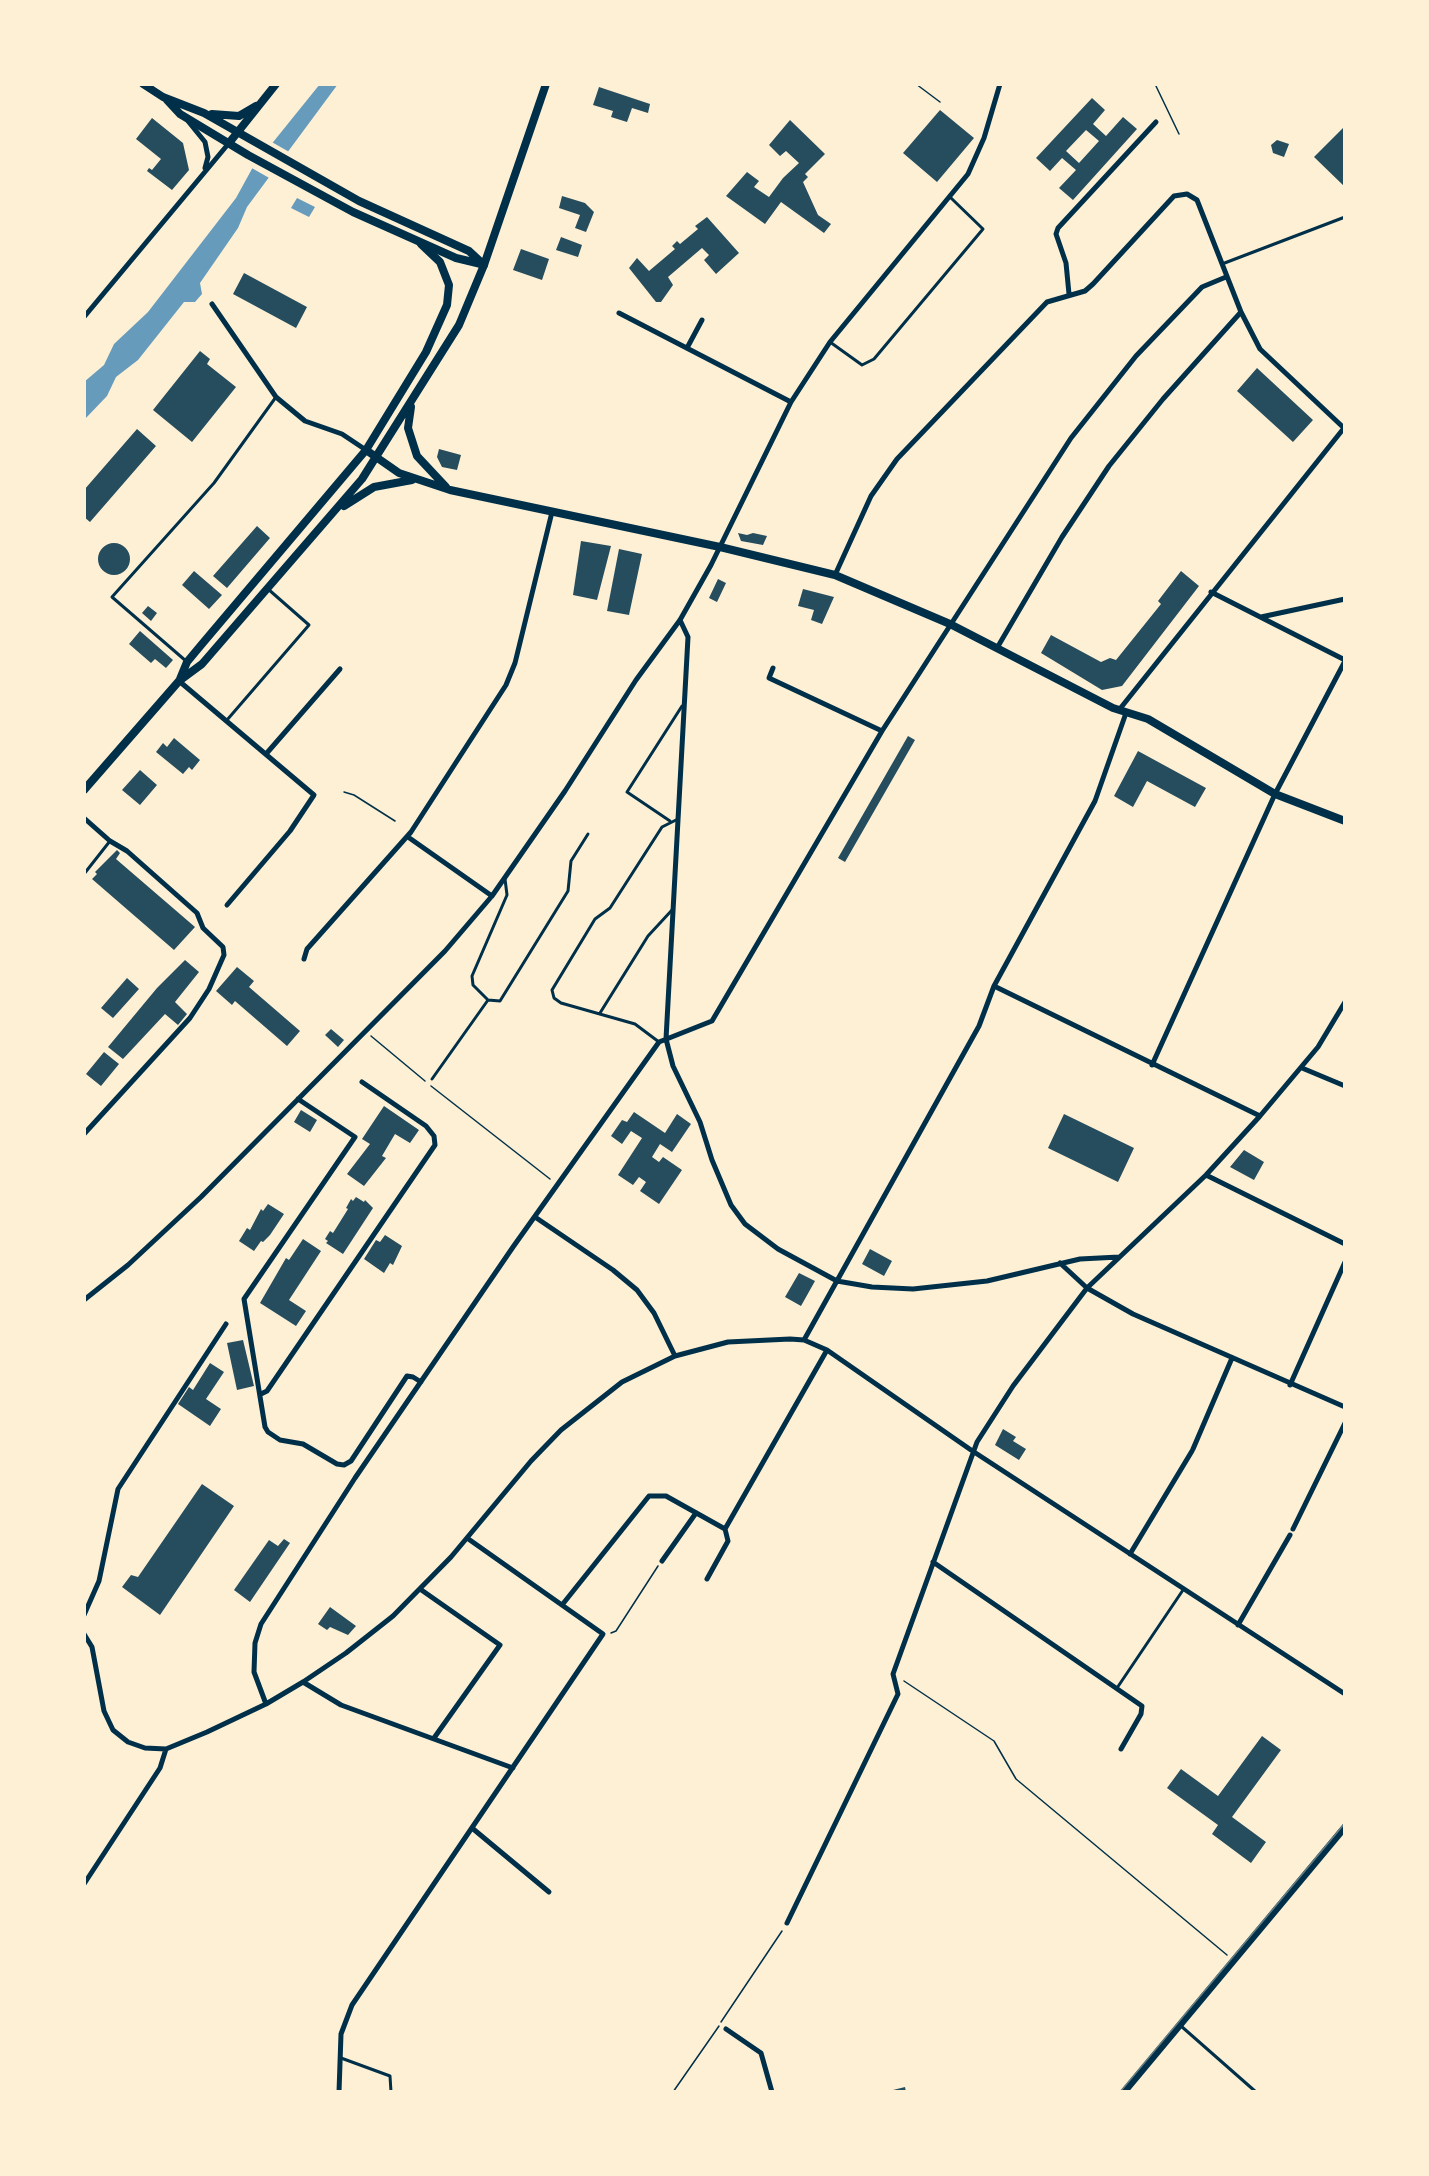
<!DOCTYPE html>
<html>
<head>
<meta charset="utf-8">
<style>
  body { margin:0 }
  #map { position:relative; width:1429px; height:2176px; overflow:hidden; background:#fdf0d5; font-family:"Varela Round",sans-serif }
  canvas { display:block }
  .frame { position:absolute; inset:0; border:86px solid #fdf0d5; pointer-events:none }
</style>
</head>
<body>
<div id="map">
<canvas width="1429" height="2176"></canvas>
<div class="frame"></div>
</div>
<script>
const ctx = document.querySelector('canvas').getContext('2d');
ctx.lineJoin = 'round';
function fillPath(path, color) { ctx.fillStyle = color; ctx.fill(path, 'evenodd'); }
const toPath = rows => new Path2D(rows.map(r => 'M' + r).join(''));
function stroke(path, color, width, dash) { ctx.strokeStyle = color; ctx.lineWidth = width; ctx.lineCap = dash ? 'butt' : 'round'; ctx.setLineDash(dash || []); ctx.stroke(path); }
const water = toPath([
  [320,84,338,84,247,207,238,228,200,283,202,294,195,302,184,302,138,360,116,377,107,396,84,420,84,382,104,365,114,344,148,312,236,198,253,167],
  [297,198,315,207,309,217,291,208]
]);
const pier = toPath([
  [270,141,291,153,271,179,250,167]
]);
const building = toPath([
  [599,87,650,104,648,113,632,108,627,122,611,117,613,111,593,105],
  [1092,98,1105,110,1093,124,1106,136,1123,117,1137,129,1073,200,1059,188,1076,170,1062,158,1050,171,1036,158],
  [1086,130,1099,141,1079,163,1066,151],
  [940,110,974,138,937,182,903,153],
  [152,118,183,143,189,170,172,190,147,171,149,168,152,170,161,159,136,139],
  [790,120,825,154,805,174,808,177,803,182,818,215,831,224,824,233,781,202,765,224,726,196,747,172,759,181,754,187,769,197,783,178,799,163,786,151,780,156,769,145],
  [1345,126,1345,187,1314,157],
  [1277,140,1289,144,1284,157,1273,153,1271,145],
  [562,196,585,203,594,212,586,232,575,228,580,215,559,208],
  [707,217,739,253,716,274,704,260,709,255,702,248,668,277,673,285,661,302,656,302,629,268,637,258,649,271,675,249,672,246,677,241,680,244,698,229,695,226],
  [561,237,582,245,578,257,556,250],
  [521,249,549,259,542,280,513,270],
  [244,273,307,307,296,328,233,294],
  [200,351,210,359,207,364,236,387,192,442,153,410],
  [1257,368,1313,420,1293,442,1237,391],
  [137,429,156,446,90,522,84,517,84,490],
  [439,449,461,455,457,470,442,467,437,457],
  [257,526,270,538,227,588,213,576],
  [738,533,747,535,753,533,767,536,763,545,741,541],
  [581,541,611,546,597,600,573,595],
  '98 559a16 16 0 1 1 32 0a16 16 0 1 1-32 0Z',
  [619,549,642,554,629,615,607,611],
  [194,571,222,595,209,609,182,585],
  [1181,571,1199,586,1122,686,1102,690,1041,653,1051,635,1101,662,1110,658,1116,660,1161,604,1158,601],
  [718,579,726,583,717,602,709,598],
  [803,589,834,597,822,624,811,620,814,610,798,606],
  [148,606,157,613,151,621,142,613],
  [140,631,173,660,166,668,155,659,151,663,129,644],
  [908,736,915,740,845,862,838,858],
  [174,738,200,760,192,770,189,767,183,774,156,752,163,743,167,747],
  [1138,751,1206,788,1195,807,1147,781,1133,807,1114,796],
  [140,770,157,785,140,805,122,790],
  [117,850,120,853,116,859,195,927,174,950,92,879,97,874,95,872],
  [185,960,199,972,175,1002,187,1014,178,1025,165,1014,123,1059,108,1047,157,988],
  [237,967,254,981,249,987,300,1031,287,1046,235,1001,232,1005,216,991],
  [127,978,139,989,113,1018,101,1008],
  [331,1029,344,1040,338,1047,325,1035],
  [104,1052,119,1064,101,1086,86,1074],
  [384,1106,419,1130,410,1143,395,1134,382,1156,386,1158,364,1186,347,1174,370,1144,362,1139],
  [301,1110,317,1120,310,1132,294,1122],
  [634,1112,665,1133,677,1114,691,1124,672,1152,660,1144,652,1157,659,1162,663,1157,682,1170,659,1204,640,1191,646,1182,639,1177,633,1185,618,1175,642,1138,631,1131,622,1144,611,1136,622,1120,627,1122],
  [1064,1114,1134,1148,1118,1182,1048,1148],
  [1244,1150,1264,1162,1254,1180,1230,1167],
  [356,1197,364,1202,365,1200,373,1208,343,1254,326,1243,328,1241,325,1239,330,1231,333,1233,348,1209,346,1208,351,1199,353,1201],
  [268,1204,284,1214,270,1235,263,1242,261,1241,254,1251,239,1241,247,1228,250,1230,261,1209,263,1211],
  [385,1235,402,1246,393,1265,390,1263,384,1273,364,1259,376,1240,380,1242],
  [303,1239,321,1251,289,1300,306,1311,296,1326,260,1303,286,1258,289,1260],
  [870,1249,892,1261,884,1276,862,1264],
  [799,1273,815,1281,801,1306,785,1297],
  [243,1340,254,1386,237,1390,227,1343],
  [210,1363,224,1372,206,1399,221,1409,210,1426,178,1404,189,1387,193,1390],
  [1003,1429,1016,1437,1013,1441,1026,1449,1019,1460,995,1445],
  [202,1484,234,1506,160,1615,122,1587,131,1575,138,1577],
  [284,1539,290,1543,250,1602,234,1590,269,1540,278,1546],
  [330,1607,356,1626,348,1635,330,1627,327,1630,318,1624],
  [1262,1736,1281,1750,1232,1817,1266,1842,1251,1863,1212,1834,1218,1825,1167,1788,1181,1769,1218,1796],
  [905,2087,906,2092,889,2092,889,2091]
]);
const path = toPath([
  [916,84,940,102],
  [1155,84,1179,134],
  [344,792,354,795,395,821],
  [371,1036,425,1081],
  [431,1086,550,1179],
  [611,1633,616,1631,658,1566],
  [904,1681,994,1741,1016,1779,1227,1955],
  [721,2022,782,1931],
  [673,2092,719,2026]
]);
const service = toPath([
  [1222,264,1345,217],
  [830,342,862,365,874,359,983,229,951,198],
  [186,661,112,597,214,483,276,397],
  [227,720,309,625,268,589],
  [670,821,627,792,682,706],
  [84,874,110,841],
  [488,1000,500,1001,568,891,571,861,588,834],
  [600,1013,648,936,672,910],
  [659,1042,635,1024,561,1003,554,998,552,990,595,919,610,908,662,827,676,820],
  [432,1079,488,1000,473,985,472,976,507,895,505,879],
  [1117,1688,1183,1590],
  [1181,2026,1256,2092],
  [341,2058,390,2076,391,2092]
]);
const minor = toPath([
  [188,121,205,142,208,157,205,168],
  [1069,294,1066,263,1056,234,1058,228,1156,122],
  [212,304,276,397,305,421,342,434,366,450],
  [619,313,791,402],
  [84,317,229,143],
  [687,348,702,320],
  [835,575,871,496,897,459,1047,302,1085,291,1093,284,1174,196,1187,194,1197,200,1241,312,1260,349,1345,429],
  [1211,592,1345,660],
  [1261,617,1345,599],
  [680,620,688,637,666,1039,673,1066,700,1122,712,1160,731,1205,745,1224,778,1249,837,1281,872,1287,913,1289,987,1281,1080,1259,1119,1257],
  [997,648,1062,537,1109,466,1163,399,1241,312],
  [773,668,769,678,882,731],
  [179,681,314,795,290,831,227,905],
  [1119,710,1344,428],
  [266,754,340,669],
  [84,818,110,841,127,851,197,913,203,928,223,947,224,955,209,989,190,1018,84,1134],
  [408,837,492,896],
  [304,959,307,949,411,832,506,685,515,663,552,512],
  [994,986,1260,1116],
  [1152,1065,1275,794,1345,661],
  [1302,1068,1345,1086],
  [298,1099,355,1137,244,1299,265,1427,268,1432,280,1440,303,1444,337,1464,344,1465,351,1461,407,1376,413,1377,421,1382],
  [1206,1175,1345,1244],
  [535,1217,613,1270,637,1290,654,1313,675,1356],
  [1060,1263,1087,1288,1133,1314,1345,1407],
  [84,1300,128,1265,201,1197,445,951,492,896,565,791,636,680,680,620,711,565,791,402,830,342,968,174,984,138,1000,84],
  [804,1340,979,1026,994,986,1095,801,1126,713],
  [1290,1385,1345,1262],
  [261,1394,267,1391,435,1145,434,1136,426,1126,362,1082],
  [1193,1449,1232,1358],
  [1293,1529,1345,1423],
  [1130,1554,1192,1451],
  [662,1561,696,1513],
  [933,1562,1142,1706,1141,1714,1121,1749],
  [707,1579,728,1541,725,1529,827,1350],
  [420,1589,500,1645,434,1738],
  [562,1605,649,1496,666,1496,725,1529],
  [84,1615,99,1581,118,1489,226,1324],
  [1238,1625,1290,1535],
  [84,1634,92,1647,104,1711,113,1730,128,1742,145,1748,166,1749,207,1732,266,1704,303,1682,346,1653,393,1616,451,1557,531,1461,561,1430,622,1382,675,1356,728,1342,790,1339,804,1340,827,1350,971,1450,1345,1694],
  [303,1682,341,1705,513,1768],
  [266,1704,254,1672,255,1643,261,1624,355,1478,513,1247,659,1042,712,1021,882,731,1071,438,1136,356,1202,287,1226,277],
  [472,1828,549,1892],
  [84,1884,160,1768,166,1749],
  [787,1923,898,1694,893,1674,977,1442,1013,1386,1087,1288,1206,1175,1260,1116,1318,1047,1345,1002],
  [726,2029,761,2053,772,2092],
  [339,2092,341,2034,352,2005,603,1634,467,1538]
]);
const tertiary = toPath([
  [1124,2092,1345,1827]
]);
const secondary = toPath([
  [411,407,408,428,417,456,446,487],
  [366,450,399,473,450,490,720,547,835,575,950,624,1113,708,1148,719,1275,794,1345,821],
  [344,506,374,487,412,480],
  [180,679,187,662,202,644,366,450,426,352,447,305,449,285,440,262,421,244],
  [84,790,179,681,202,664,362,479,459,325,484,265]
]);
const primary = toPath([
  [143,84,163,97,204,113,359,201,469,251,484,265],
  [167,100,180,114,248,155,353,212,456,258,481,264],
  [212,114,239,116,256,106],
  [229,143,276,84],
  [484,265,546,84]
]);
const tram = toPath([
  [1120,2092,1345,1823]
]);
fillPath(water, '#669bbc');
fillPath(pier, '#fdf0d5');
fillPath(building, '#264d5e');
stroke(path, '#003049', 1.5);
stroke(service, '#003049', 3);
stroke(minor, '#003049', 5);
stroke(tertiary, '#003049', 7);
stroke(secondary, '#003049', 8);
stroke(primary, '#003049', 8);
stroke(tram, '#657d81', 1.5);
</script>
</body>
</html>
